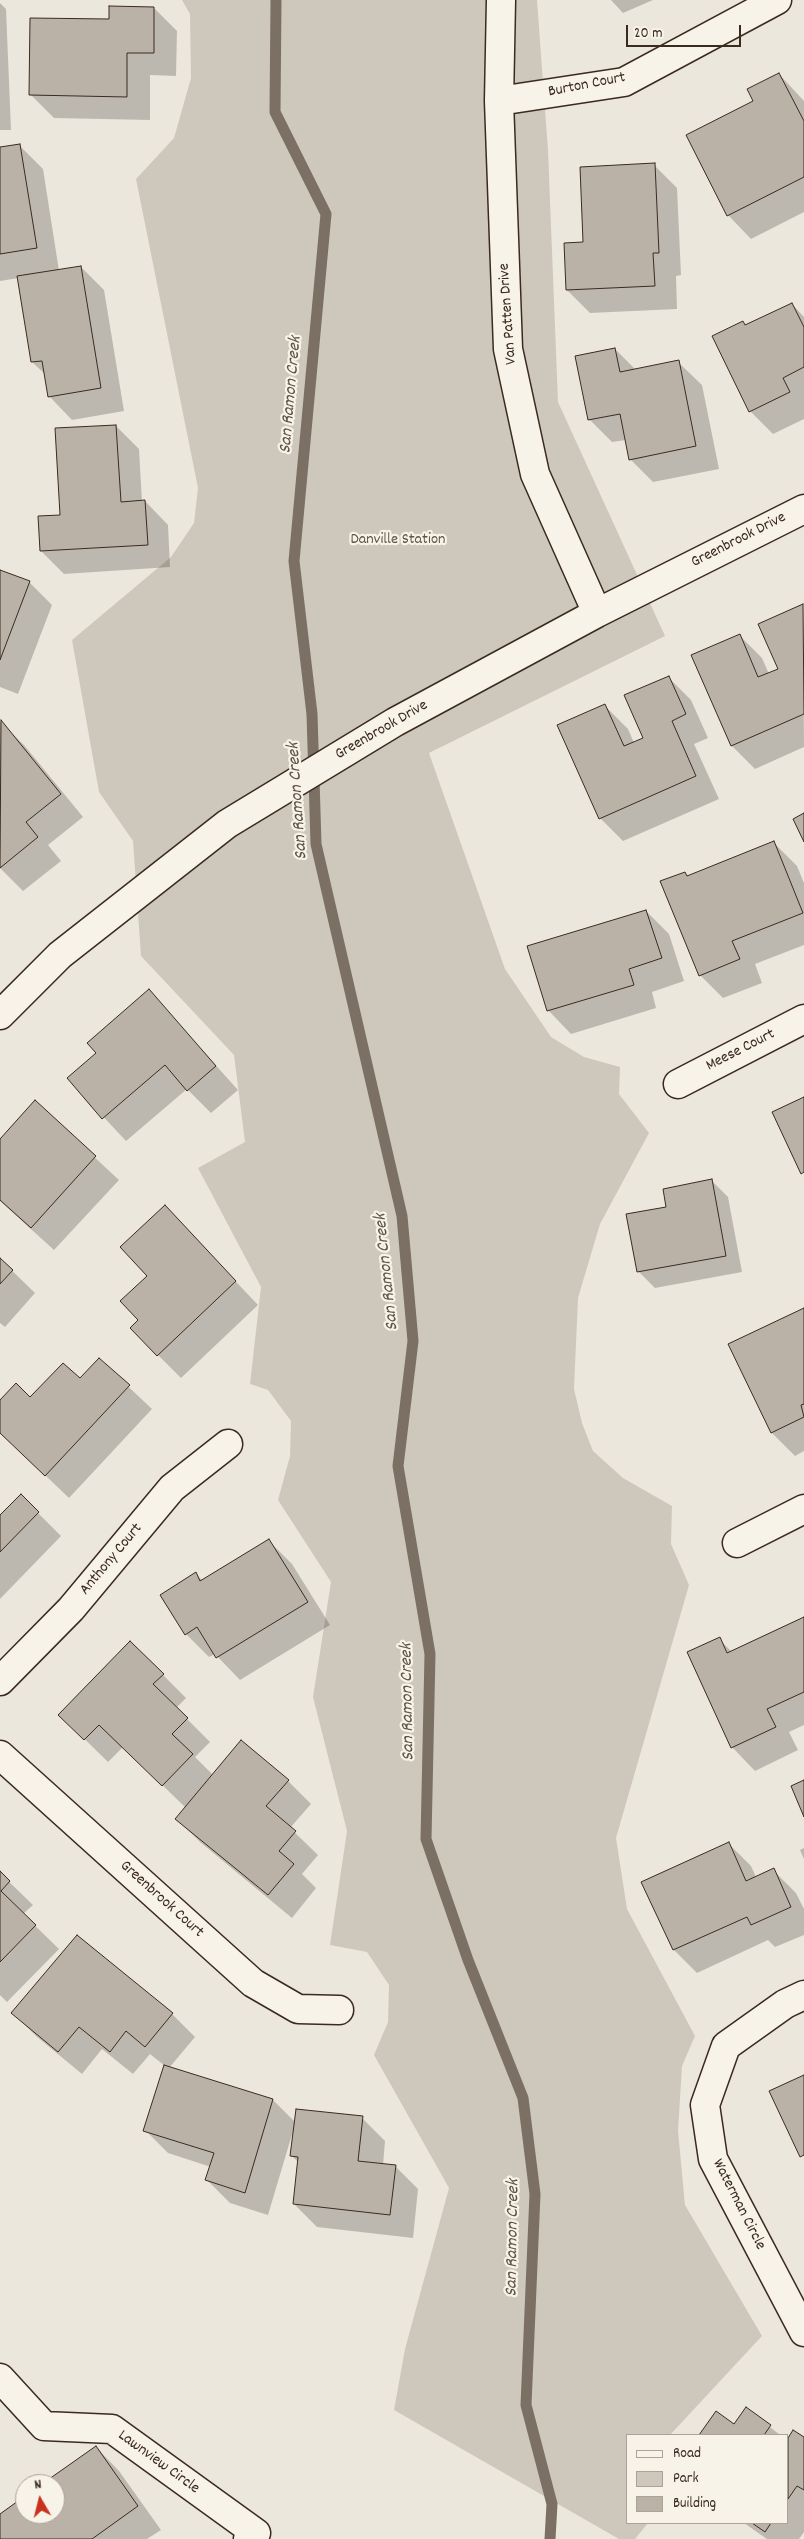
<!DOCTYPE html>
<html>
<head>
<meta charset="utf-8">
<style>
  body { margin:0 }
  #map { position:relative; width:804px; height:2539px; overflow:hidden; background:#ece7dc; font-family:Dekko,sans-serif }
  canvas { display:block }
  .legend { position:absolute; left:626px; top:2434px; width:162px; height:90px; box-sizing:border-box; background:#f7f3e8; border:1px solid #aca397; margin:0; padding:6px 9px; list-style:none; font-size:15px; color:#3b2a1e }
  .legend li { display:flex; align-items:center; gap:10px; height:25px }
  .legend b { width:25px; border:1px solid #aca397 }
  .north { position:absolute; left:15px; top:2474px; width:50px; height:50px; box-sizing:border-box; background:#f7f3e8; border:1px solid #aca397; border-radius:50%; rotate:352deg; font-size:14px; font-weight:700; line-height:20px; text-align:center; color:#3b2a1e }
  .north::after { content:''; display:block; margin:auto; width:18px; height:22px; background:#c8321e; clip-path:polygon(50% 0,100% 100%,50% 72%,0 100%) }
  .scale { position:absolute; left:626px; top:25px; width:115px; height:22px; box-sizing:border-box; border:2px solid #3b2a1e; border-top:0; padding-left:6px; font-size:15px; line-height:18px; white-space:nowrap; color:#3b2a1e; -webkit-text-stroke:4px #f7f3e8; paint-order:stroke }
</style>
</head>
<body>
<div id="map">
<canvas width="804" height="2539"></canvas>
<ul class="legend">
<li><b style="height:6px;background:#f7f3e8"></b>Road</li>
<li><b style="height:14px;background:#cec8bc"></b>Park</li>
<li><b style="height:14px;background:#bab2a7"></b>Building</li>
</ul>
<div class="north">N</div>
<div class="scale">20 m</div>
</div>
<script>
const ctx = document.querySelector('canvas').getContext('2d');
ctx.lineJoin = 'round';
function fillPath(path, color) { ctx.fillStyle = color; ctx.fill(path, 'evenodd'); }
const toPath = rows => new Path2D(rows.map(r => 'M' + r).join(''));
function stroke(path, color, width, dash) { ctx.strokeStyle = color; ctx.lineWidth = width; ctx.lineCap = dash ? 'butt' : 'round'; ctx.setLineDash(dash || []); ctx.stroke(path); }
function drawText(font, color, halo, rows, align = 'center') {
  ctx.font = font + ' Dekko,sans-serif'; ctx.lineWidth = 4.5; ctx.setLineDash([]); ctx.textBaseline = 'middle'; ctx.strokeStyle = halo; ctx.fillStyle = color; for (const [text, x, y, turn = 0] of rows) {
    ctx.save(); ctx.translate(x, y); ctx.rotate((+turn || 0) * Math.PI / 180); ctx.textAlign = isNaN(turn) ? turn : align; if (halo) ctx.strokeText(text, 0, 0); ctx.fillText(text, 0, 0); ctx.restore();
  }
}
const green = toPath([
  [182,0,537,0,548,150,558,402,665,636,429,753,505,969,551,1037,584,1057,620,1067,619,1094,649,1133,600,1224,578,1298,574,1389,582,1423,593,1451,623,1478,672,1506,671,1544,689,1585,616,1838,627,1909,695,2036,682,2066,678,2131,685,2205,762,2336,670,2435,628,2435,628,2523,648,2523,635,2539,619,2539,394,2410,405,2349,449,2188,374,2055,388,2022,389,1985,367,1952,330,1945,347,1831,313,1697,331,1582,278,1500,290,1456,291,1421,268,1390,250,1384,261,1287,198,1168,245,1142,234,1055,141,956,133,841,99,792,72,640,171,557,194,523,198,488,136,179,174,138,191,78,190,14]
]);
const shadow = toPath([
  [611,0,653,0,623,13],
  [0,3,6,9,11,130,0,130],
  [154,8,177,31,176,76,150,75,150,120,54,118,31,95,110,21],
  [779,74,804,101,804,212,751,239,728,215,688,136,755,102],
  [20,146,43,169,59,271,81,267,104,290,124,411,72,420,49,396,46,375,32,362,19,278,0,281,0,149],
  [654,165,677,188,681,275,676,276,677,309,590,313,567,290,585,243],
  [792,304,804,317,804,419,773,434,750,411,746,326],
  [615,349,636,370,678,362,702,385,719,469,653,482,630,459,626,440,612,442,589,419],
  [116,426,139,449,142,502,145,501,168,525,170,567,64,574,41,551,39,518,61,517],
  [0,571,29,582,52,605,18,694,0,687],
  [803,606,804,747,755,769,732,746,692,656,739,635,762,658,769,674,779,669],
  [668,677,691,700,708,738,694,744,719,799,623,841,600,818,605,706,628,729,634,743,644,738],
  [0,722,24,745,83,817,48,845,61,861,23,891,0,868],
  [774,843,797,866,804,883,804,945,755,964,762,983,723,998,700,975,685,873,689,877],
  [646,911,669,934,684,981,652,992,656,1008,571,1034,548,1010],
  [149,991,238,1090,211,1113,187,1089,126,1141,68,1079,98,1053],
  [35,1102,119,1180,54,1250,0,1201,0,1141],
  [711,1180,728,1197,742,1272,655,1288,639,1272,668,1208],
  [187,1230,258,1305,181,1378,158,1355,140,1320,149,1276],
  [0,1259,35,1293,5,1327,0,1323],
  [804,1310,804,1451,795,1456,772,1433],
  [99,1359,152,1409,69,1498,0,1432,0,1402,31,1399,80,1380],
  [21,1496,61,1536,0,1599,0,1517],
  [269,1541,292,1564,330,1625,240,1680,215,1654,209,1657,186,1634,196,1574,203,1581],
  [804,1619,804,1725,789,1732,798,1750,755,1771,732,1747,688,1653,719,1639,732,1652],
  [163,1675,186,1698,176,1708,210,1742,195,1757,213,1775,288,1781,311,1804,290,1828,318,1855,302,1874,316,1888,292,1918,200,1842,177,1819,186,1808,123,1747,108,1762,60,1715],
  [728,1843,751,1866,756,1877,773,1870,796,1893,804,1909,804,1935,775,1947,768,1940,697,1973,674,1950],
  [804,1848,804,1859,800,1850],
  [0,1873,33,1905,23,1914,59,1949,7,2002,0,1995],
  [13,2013,172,2014,195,2037,169,2068,273,2100,296,2123,362,2118,385,2141,383,2165,395,2166,418,2189,413,2238,317,2227,294,2204,299,2163,292,2156,293,2131,268,2215,230,2203,207,2180,211,2167,168,2153,145,2130,165,2066,150,2054,133,2074,102,2049,82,2074,36,2036],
  [746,2408,780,2435,700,2435,716,2412,735,2425],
  [794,2432,804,2439,804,2532,799,2539,767,2539,744,2523,788,2523,788,2440],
  [96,2447,119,2471,161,2530,147,2539,0,2539,0,2516,25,2498,25,2514,55,2514,55,2484,44,2484]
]);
const stream = toPath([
  [276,0,275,112,326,214,294,561,312,714,316,844,402,1216,413,1341,398,1466,430,1654,426,1839,468,1960,523,2098,535,2194,526,2405,552,2504,550,2539]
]);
const building = toPath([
  [109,6,154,7,154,53,127,53,127,97,29,95,30,18,109,19,109,6],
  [779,73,804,121,804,177,727,216,686,135,753,101,747,89,779,73],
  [20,144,37,248,0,254,0,147,20,144],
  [655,163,659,253,653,253,655,286,566,290,564,243,583,242,580,167,655,163],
  [81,266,101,388,48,397,42,361,31,362,17,276,81,266],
  [792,303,804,327,804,367,783,378,790,392,749,412,712,336,743,321,745,325,792,303],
  [615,348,620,372,679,360,696,446,629,460,620,414,588,420,575,356,615,348],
  [116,425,121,502,145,500,148,545,40,551,38,516,60,515,55,428,116,425],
  [0,570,30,581,0,660,0,570],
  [803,604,804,714,731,746,691,655,740,634,758,677,778,669,758,624,803,604],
  [669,676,686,714,672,721,696,776,599,819,557,725,605,704,624,746,643,738,624,695,669,676],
  [1,720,61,794,26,822,38,837,0,868,1,720],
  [804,813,804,842,793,819,804,813],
  [774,841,803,913,732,941,740,959,699,976,660,881,685,872,687,876,774,841],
  [646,910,662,958,629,969,634,985,547,1011,527,946,646,910],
  [149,989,216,1066,187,1091,165,1065,102,1119,67,1078,96,1053,87,1043,149,989],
  [804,1097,804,1172,801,1174,772,1112,804,1097],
  [35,1100,96,1156,31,1228,0,1200,0,1139,35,1100],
  [712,1179,726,1256,637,1272,626,1214,666,1207,663,1189,712,1179],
  [165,1205,236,1281,157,1356,130,1328,138,1320,120,1301,147,1276,120,1247,165,1205],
  [0,1258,13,1270,0,1284,0,1258],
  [804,1308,804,1404,801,1405,804,1417,771,1433,728,1344,804,1308],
  [99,1358,130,1385,45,1476,0,1433,0,1400,16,1383,30,1397,63,1363,80,1378,99,1358],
  [21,1494,39,1512,0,1552,0,1515,21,1494],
  [269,1539,308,1602,216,1658,197,1627,185,1635,160,1595,196,1572,200,1581,269,1539],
  [804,1617,804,1692,767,1709,776,1727,731,1748,687,1652,720,1637,727,1653,804,1617],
  [130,1641,164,1674,153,1684,188,1718,172,1734,193,1754,162,1786,99,1725,84,1740,58,1715,130,1641],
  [241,1740,289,1780,266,1806,296,1831,279,1851,294,1864,268,1895,175,1819,241,1740],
  [804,1780,804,1817,791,1786,804,1780],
  [729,1842,746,1881,774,1868,791,1907,751,1925,747,1917,673,1950,641,1882,729,1842],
  [0,1871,10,1881,1,1891,36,1925,0,1962,0,1871],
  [77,1935,173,2013,145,2047,126,2031,110,2052,79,2027,58,2052,11,2013,77,1935],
  [164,2065,273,2099,245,2193,205,2180,214,2153,143,2131,164,2065],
  [804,2075,804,2155,800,2157,769,2091,804,2075],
  [296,2109,363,2116,358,2161,396,2165,390,2215,293,2204,298,2157,290,2156,296,2109],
  [746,2407,771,2425,764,2435,699,2435,716,2411,734,2424,746,2407],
  [793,2430,804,2437,804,2490,797,2486,788,2499,788,2438,793,2430],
  [96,2446,138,2506,92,2539,0,2539,0,2514,25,2496,25,2514,55,2514,55,2484,42,2484,96,2446],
  [752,2523,771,2523,765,2532,752,2523]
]);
const minor = toPath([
  [501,0,499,101,508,349,535,474,597,613],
  [499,101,624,82,777,0],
  [0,1015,60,955,227,824,395,722,597,613,804,509],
  [678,1084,804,1019],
  [737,1543,804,1509],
  [0,1681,71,1609,172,1488,228,1444],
  [0,1755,253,1983,298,2009,339,2010],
  [804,1995,785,2004,726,2046,705,2105,713,2159,804,2332],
  [0,2378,44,2426,112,2429,256,2533,248,2539]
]);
const streetNames = [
  ["Burton Court",587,86,-11],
  ["Van Patten Drive",509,314,-94],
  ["Greenbrook Drive",739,541,-27],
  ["Greenbrook Drive",382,731,-30],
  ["Meese Court",741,1051,-27],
  ["Anthony Court",112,1560,-50],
  ["Greenbrook Court",161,1900,42],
  ["Waterman Circle",738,2205,63],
  ["Lawnview Circle",158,2463,36]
];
const parkNames = [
  ["Danville Station",398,541]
];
const waterNames = [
  ["San Ramon Creek",292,395,-85],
  ["San Ramon Creek",299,801,-94],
  ["San Ramon Creek",388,1272,-96],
  ["San Ramon Creek",409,1702,-91],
  ["San Ramon Creek",514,2238,-89]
];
fillPath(green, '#cec8bc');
fillPath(shadow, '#0003');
stroke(stream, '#7c7064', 11);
fillPath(building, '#bab2a7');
stroke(building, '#3b2a1e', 1);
stroke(minor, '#3b2a1e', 31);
stroke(minor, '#f7f3e8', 28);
drawText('16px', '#3b2a1e', '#f7f3e8', streetNames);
drawText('16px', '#605246', '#f7f3e8', parkNames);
drawText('italic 18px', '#615347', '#f7f3e8', waterNames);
</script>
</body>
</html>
